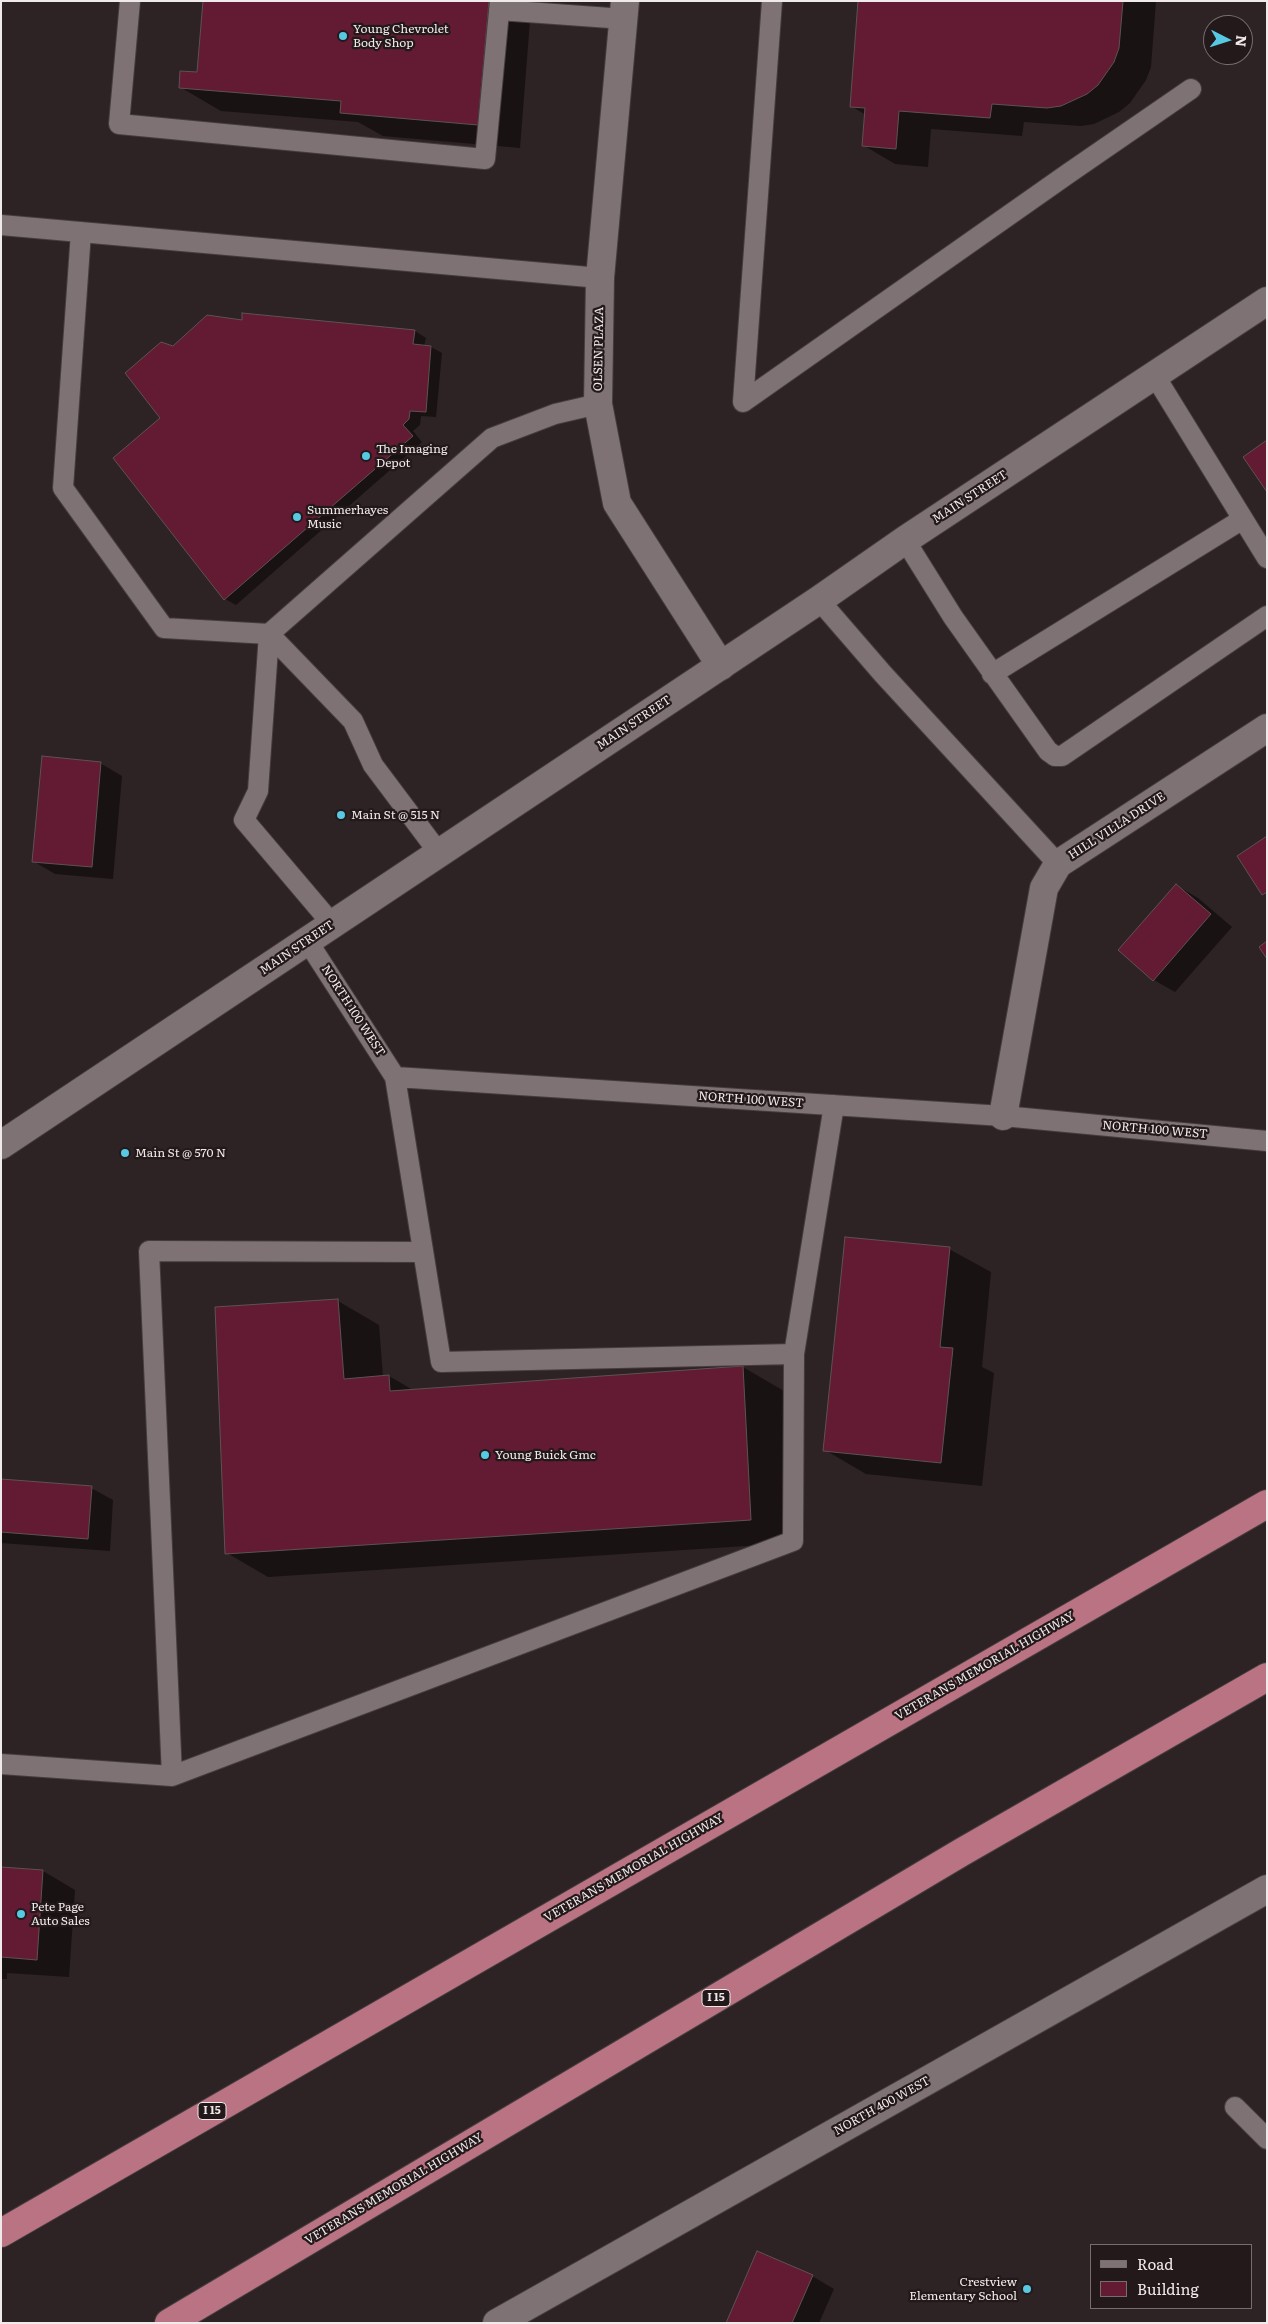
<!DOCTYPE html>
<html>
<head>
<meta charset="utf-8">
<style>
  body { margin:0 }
  #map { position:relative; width:1268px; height:2324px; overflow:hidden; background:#2d2224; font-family:Literata,serif }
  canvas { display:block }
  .frame { position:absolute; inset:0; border:2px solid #f1eaeb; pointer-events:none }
  .legend { position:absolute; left:1090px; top:2244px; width:162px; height:65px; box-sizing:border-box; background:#23191b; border:1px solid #756d6e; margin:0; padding:6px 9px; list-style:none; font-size:15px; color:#f1eaeb }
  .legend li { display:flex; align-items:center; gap:10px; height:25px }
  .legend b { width:25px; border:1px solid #756d6e }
  .north { position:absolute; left:1203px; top:15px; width:50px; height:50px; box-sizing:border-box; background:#23191b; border:1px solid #756d6e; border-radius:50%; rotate:95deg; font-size:14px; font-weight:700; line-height:20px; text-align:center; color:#f1eaeb }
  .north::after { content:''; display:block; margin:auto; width:18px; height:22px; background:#57c9e2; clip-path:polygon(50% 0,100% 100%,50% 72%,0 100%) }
</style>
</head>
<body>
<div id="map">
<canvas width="1268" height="2324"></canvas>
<div class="frame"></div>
<ul class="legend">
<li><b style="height:6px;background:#7f7274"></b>Road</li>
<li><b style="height:14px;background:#621b32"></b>Building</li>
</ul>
<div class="north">N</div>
</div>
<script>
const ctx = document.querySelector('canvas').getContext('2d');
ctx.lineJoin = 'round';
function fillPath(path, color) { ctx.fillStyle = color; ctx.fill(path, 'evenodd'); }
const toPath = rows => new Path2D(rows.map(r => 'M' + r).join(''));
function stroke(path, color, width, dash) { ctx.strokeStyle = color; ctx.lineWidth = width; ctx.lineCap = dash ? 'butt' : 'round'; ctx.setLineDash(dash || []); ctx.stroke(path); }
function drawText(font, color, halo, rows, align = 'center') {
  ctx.font = font + ' Literata,serif'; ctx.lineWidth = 4.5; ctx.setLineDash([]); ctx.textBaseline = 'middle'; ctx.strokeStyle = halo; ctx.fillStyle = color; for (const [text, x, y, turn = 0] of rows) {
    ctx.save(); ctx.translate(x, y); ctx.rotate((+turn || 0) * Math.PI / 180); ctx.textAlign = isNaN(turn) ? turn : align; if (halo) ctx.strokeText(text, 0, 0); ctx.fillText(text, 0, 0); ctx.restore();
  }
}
const shadow = toPath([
  [204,1,519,1,531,8,520,148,383,136,358,122,221,111,180,87,198,74],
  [487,3,490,3,479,131,477,131],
  [860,1,1156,1,1151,67,1146,80,1130,103,1119,112,1094,124,1081,126,1024,122,1022,136,931,129,928,167,895,164,863,145,866,115,851,106],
  [244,315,415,331,426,338,424,346,431,347,442,353,436,417,421,416,420,425,413,431,422,442,236,605,225,599,162,418,174,347,244,321],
  [100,763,122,776,113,879,55,874,33,861],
  [1176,885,1198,898,1232,927,1175,992,1154,980],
  [949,1249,991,1272,982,1367,994,1373,982,1486,866,1474,825,1450],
  [338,1301,379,1325,383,1377,389,1376,413,1390,743,1367,784,1391,792,1543,268,1577,227,1553],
  [1,1480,91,1488,113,1500,110,1551,1,1543],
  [1,1869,43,1871,75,1890,69,1977,7,1973,7,1979,1,1979],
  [812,2276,834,2289,819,2323,728,2323]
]);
const building = toPath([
  [203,1,489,1,478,125,340,113,341,101,179,88,180,71,197,72,203,1],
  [858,1,1123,1,1119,48,1114,62,1098,85,1087,94,1061,106,1047,108,992,104,990,118,899,111,896,149,862,146,865,108,850,107,858,1],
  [242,313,415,330,413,344,431,346,426,412,410,411,409,419,403,425,413,436,224,600,113,458,160,418,125,373,161,342,173,346,207,315,242,320,242,313],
  [1267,440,1267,492,1243,457,1267,440],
  [42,756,101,762,92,867,32,862,42,756],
  [1267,836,1267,892,1262,895,1237,856,1267,836],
  [1176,884,1211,914,1153,981,1118,950,1176,884],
  [1267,941,1267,959,1259,947,1267,941],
  [845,1237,950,1247,940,1347,953,1348,941,1463,823,1451,845,1237],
  [338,1299,344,1379,389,1375,390,1391,743,1366,751,1520,225,1554,215,1307,338,1299],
  [1,1479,92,1486,88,1539,1,1532,1,1479],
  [1,1867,43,1870,37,1960,1,1957,1,1867],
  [757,2251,813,2275,792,2323,726,2323,757,2251]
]);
const lane = toPath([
  [130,1,119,124,485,159,500,1],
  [772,1,743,402,1069,173,1191,89],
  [499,10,624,19],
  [1,225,600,278],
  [81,232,63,488,164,628,269,634,353,721,373,765,439,853],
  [1155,376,1267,558],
  [905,540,953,617,1048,751,1055,756,1062,756,1267,616],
  [819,600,883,674,1058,864],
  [992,674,1243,519],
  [333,925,244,820,258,791,269,634,492,438,555,414,598,404],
  [308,942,395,1077,1003,1116,1267,1141],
  [395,1077,441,1362,794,1354],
  [1,1764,172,1776,793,1541,794,1354,834,1105],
  [172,1776,149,1251,423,1252],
  [1235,2107,1267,2139]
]);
const street = toPath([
  [625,1,600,278,598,404,617,503,721,666],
  [1003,1116,1044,888,1058,864,1267,728],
  [497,2323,1267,1889]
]);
const secondary = toPath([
  [1,1145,819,600,905,540,1267,301]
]);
const highway = toPath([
  [1,2233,1267,1504],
  [169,2323,962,1852,1267,1677]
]);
const markers = [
  [343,36,5,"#57c9e2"],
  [366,456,5,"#57c9e2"],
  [297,517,5,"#57c9e2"],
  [341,815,5,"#57c9e2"],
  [125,1153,5,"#57c9e2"],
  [485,1455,5,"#57c9e2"],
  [21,1914,5,"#57c9e2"],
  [1027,2289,5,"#57c9e2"]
];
const shields = [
  [716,1998,28],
  [212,2111,28]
];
const shieldNames = [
  ["I 15",716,1998],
  ["I 15",212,2111]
];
const poiNames = [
  ["Young Chevrolet",353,29],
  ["Body Shop",353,43],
  ["The Imaging",376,449],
  ["Depot",376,463],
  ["Summerhayes",307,510],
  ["Music",307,524],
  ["Main St @ 515 N",351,815],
  ["Main St @ 570 N",135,1153],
  ["Young Buick Gmc",495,1455],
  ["Pete Page",31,1907],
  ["Auto Sales",31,1921],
  ["Crestview",1017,2282,"right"],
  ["Elementary School",1017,2296,"right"]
];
const streetNames = [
  ["OLSEN PLAZA",599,349,-89],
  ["MAIN STREET",970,497,-33],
  ["MAIN STREET",634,723,-34],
  ["HILL VILLA DRIVE",1117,826,-33],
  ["MAIN STREET",297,948,-34],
  ["NORTH 100 WEST",353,1011,57],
  ["NORTH 100 WEST",751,1100,4],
  ["NORTH 100 WEST",1155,1130,5],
  ["VETERANS MEMORIAL HIGHWAY",985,1666,-30],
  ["VETERANS MEMORIAL HIGHWAY",634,1868,-30],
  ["NORTH 400 WEST",882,2106,-29],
  ["VETERANS MEMORIAL HIGHWAY",394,2189,-31]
];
fillPath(shadow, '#0007');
fillPath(building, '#621b32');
stroke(building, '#5e5254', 1);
stroke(lane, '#453d3f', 22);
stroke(street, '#453d3f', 30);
stroke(secondary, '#453d3f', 30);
stroke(highway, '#453d3f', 30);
stroke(lane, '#7f7274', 20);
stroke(street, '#7f7274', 28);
stroke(secondary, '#7f7274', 28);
stroke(highway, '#ba7383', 28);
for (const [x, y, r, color] of markers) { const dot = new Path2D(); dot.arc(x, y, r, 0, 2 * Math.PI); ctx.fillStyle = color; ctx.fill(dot); stroke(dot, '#23191b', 2); }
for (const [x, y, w] of shields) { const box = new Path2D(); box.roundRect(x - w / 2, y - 8.5, w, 17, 4); ctx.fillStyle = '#23191b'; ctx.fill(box); stroke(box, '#f1eaeb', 1); }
drawText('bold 11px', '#f1eaeb', null, shieldNames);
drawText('12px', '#f1eaeb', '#23191b', poiNames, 'left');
drawText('12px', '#f1eaeb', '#23191b', streetNames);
</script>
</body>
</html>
